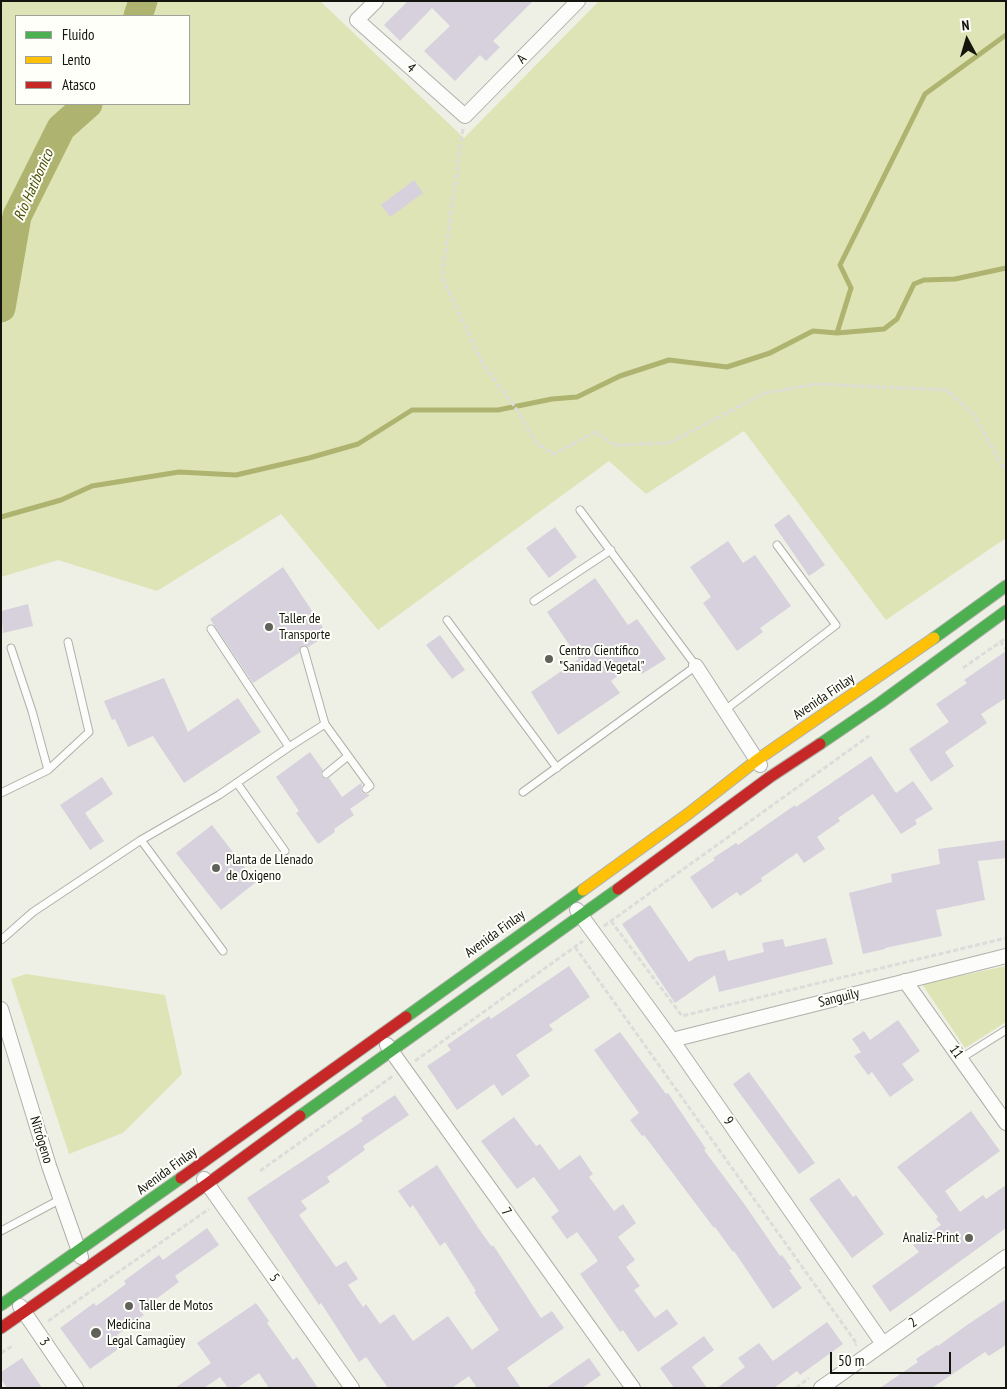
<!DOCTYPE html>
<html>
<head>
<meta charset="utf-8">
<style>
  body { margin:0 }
  #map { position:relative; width:1007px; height:1389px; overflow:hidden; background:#eef0e6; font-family:"PT Sans Narrow",sans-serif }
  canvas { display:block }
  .frame { position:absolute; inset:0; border:2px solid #14150f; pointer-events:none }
  .legend { position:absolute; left:15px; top:15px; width:175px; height:90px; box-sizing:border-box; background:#fefff8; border:1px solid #a0a19b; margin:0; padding:6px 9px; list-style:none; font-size:15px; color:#14150f }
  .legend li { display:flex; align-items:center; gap:10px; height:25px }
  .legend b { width:25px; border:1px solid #a0a19b }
  .north { position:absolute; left:942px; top:15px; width:50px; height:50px; -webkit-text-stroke:4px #fefff8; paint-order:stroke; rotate:354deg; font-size:14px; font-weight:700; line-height:20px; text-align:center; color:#14150f }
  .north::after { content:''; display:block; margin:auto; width:18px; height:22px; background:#14150f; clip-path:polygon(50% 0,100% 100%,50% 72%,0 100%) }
  .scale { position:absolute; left:830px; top:1352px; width:121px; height:22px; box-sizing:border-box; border:2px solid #14150f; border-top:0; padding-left:6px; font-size:15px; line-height:18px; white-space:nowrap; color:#14150f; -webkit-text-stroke:4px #fefff8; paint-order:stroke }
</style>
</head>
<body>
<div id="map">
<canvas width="1007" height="1389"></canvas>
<div class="frame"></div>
<ul class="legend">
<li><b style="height:6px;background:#4caf50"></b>Fluido</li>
<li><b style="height:6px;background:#ffc107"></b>Lento</li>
<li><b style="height:6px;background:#c62828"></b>Atasco</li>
</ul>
<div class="north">N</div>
<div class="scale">50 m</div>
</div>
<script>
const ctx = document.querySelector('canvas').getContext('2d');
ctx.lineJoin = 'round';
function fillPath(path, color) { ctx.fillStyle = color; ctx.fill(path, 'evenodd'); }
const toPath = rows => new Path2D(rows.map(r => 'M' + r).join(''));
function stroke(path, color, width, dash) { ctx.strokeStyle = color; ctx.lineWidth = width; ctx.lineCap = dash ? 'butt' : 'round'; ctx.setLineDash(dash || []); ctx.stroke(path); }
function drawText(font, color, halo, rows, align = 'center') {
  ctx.font = font + ' "PT Sans Narrow",sans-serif'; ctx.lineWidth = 4; ctx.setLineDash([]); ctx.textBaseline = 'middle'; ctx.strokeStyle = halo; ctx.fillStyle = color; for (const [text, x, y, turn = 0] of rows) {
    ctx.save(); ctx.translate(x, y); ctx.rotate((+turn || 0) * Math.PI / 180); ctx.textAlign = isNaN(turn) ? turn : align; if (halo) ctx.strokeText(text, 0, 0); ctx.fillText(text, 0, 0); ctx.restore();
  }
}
const green = toPath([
  [1,1,320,1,464,138,599,1,1006,1,1006,538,886,620,744,431,646,494,609,461,378,630,281,514,157,591,58,560,1,577],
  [16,16,189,16,189,104,16,104],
  [1006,966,1006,1022,965,1048,922,984],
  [26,974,165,995,182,1074,123,1133,69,1154,11,979]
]);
const stream = toPath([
  [837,333,851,288,840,265,925,94,1006,35],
  [1,517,61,500,92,486,179,472,236,475,309,458,358,444,412,410,498,410,552,399,577,397,620,376,669,360,727,367,770,353,813,331,837,333,884,329,897,319,914,284,924,280,955,279,1006,268]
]);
const river = toPath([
  [138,16,143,1],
  [1,308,17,216,61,128,88,104]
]);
const building = toPath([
  [408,1,533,1,493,41,500,47,486,61,480,55,455,81,424,51,450,26,432,8,400,41,384,25],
  [414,180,423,193,390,217,381,205],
  [789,514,825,565,809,576,774,525],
  [555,527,577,557,549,578,526,548],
  [728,541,743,563,755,555,791,606,760,628,763,632,737,651,703,603,711,597,690,567],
  [283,567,328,635,308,647,305,645,301,646,299,653,253,683,210,619],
  [595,578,628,625,637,619,666,659,642,674,633,664,611,681,620,693,558,735,531,692,579,659,547,612],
  [28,604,33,626,3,633,1,611],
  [440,635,465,670,452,679,426,645],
  [1006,651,1006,698,981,714,987,723,945,752,954,766,931,782,909,749,949,722,936,704,967,683,964,680],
  [164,678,188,732,238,698,261,732,184,783,153,736,128,747,115,719,112,720,104,701],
  [310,752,323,770,321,773,322,777,325,779,329,778,342,797,361,783,362,785,361,789,362,793,370,795,350,809,354,815,334,829,335,832,318,844,296,813,299,811,276,777],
  [871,756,896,793,913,781,933,809,915,820,917,824,901,834,873,794,838,818,840,821,817,837,825,849,804,863,797,853,761,878,762,881,740,896,737,892,712,909,690,877,715,860,713,858,736,843,738,845,795,805,796,807],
  [102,777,113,794,85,813,104,841,90,850,60,805],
  [212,825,256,882,221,910,176,853],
  [1006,840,1006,858,978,861,985,900,936,910,942,936,885,948,885,949,863,954,849,893,892,882,891,874,940,864,938,849],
  [650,905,689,962,696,957,725,950,728,961,764,952,762,943,783,939,785,947,826,938,833,964,719,992,715,975,675,1003,622,924],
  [569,966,590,997,549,1025,553,1030,516,1055,530,1076,502,1096,494,1084,457,1110,427,1066,451,1050,447,1045,489,1016,491,1019],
  [898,1020,920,1051,902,1064,914,1080,890,1097,872,1072,868,1075,854,1056,861,1052,852,1039,864,1031,870,1040],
  [620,1032,666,1094,668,1093,706,1149,704,1150,745,1205,780,1256,782,1255,792,1269,789,1270,802,1288,773,1309,734,1251,733,1252,715,1227,714,1228,644,1135,642,1136,630,1120,639,1113,594,1050],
  [749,1072,815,1163,799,1174,733,1084],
  [395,1095,409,1115,363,1146,365,1150,327,1177,330,1182,301,1201,307,1209,299,1215,336,1267,346,1261,358,1279,348,1285,363,1307,366,1304,380,1324,394,1314,413,1341,448,1316,472,1350,499,1330,474,1292,476,1291,445,1242,440,1246,413,1205,410,1208,398,1191,437,1165,479,1229,492,1247,493,1245,541,1318,552,1311,564,1328,507,1368,521,1388,477,1388,469,1376,452,1388,388,1388,366,1357,359,1362,321,1303,319,1305,247,1198,363,1121,361,1118],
  [971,1111,1000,1151,945,1191,960,1212,983,1195,986,1199,1006,1185,1006,1228,890,1312,872,1286,919,1252,913,1245,941,1225,936,1219,938,1217,897,1167],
  [514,1117,536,1146,540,1144,559,1170,580,1155,593,1174,589,1177,614,1211,623,1204,636,1223,618,1237,635,1260,626,1267,640,1286,634,1290,655,1318,667,1309,678,1324,638,1352,623,1330,620,1332,580,1274,598,1261,577,1232,567,1239,551,1217,559,1211,534,1177,517,1189,481,1141],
  [839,1178,853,1197,856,1195,884,1234,852,1258,809,1199],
  [207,1228,219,1245,175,1276,179,1282,140,1311,144,1315,117,1335,124,1345,90,1369,60,1328,94,1303,96,1306,126,1284,124,1281,159,1255,163,1260],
  [1006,1299,1006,1345,989,1356,985,1352,932,1388,880,1388,918,1362,916,1359,937,1345,938,1346,967,1325],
  [256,1303,269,1321,267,1323,293,1360,297,1357,318,1388,269,1388,259,1373,237,1388,228,1388,220,1377,204,1388,175,1388,211,1363,197,1343],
  [827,1322,843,1344,800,1375,797,1371,774,1388,717,1388,745,1367,738,1358,759,1343,773,1361],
  [704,1336,714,1350,692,1367,707,1388,674,1388,660,1368],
  [22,1358,42,1388,7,1388,1,1379,1,1372],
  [589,1358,601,1375,582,1388,546,1388]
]);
const path = toPath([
  [463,129,442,277,484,366,515,407,537,444,554,454,596,432,615,445,669,443,765,393,816,384,947,390,974,415,1006,472],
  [1000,641,1006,649],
  [963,668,1006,638],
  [611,921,682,1016,1006,938],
  [604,926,869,736],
  [575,947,857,1344,855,1345],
  [415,1061,583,941],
  [260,1171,393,1076],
  [48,1321,209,1209],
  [1,1353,14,1345],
  [796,1388,809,1378]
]);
const lane = toPath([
  [534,601,611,550],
  [447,620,557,768],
  [11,648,32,711,48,770],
  [304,650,325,724],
  [725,710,836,625,777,545],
  [289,747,325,724,370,786,366,789],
  [326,774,348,756],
  [237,783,285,851],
  [523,792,696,666,580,510],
  [1,793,48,770,89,732,68,642],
  [141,840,223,951],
  [1,940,33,912,141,840,219,795,289,747,211,629],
  [960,1059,1006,1030],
  [1,1231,61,1199]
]);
const street = toPath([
  [376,1,357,20,465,116,578,1],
  [696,666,760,765],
  [577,910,672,1040,883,1344],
  [905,981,1006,1123],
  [1,1009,49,1166,81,1257],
  [672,1040,1006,956],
  [387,1045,633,1388],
  [204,1179,352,1388],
  [20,1306,76,1388],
  [821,1388,1006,1257]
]);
const fast = toPath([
  [934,638,1006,586],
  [820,744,880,703,1006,611],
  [406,1017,583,890],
  [300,1116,618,889],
  [1,1305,181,1178]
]);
const slow = toPath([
  [583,890,688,814,757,760,934,638]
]);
const jam = toPath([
  [618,889,770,777,820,744],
  [181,1178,406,1017],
  [1,1328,207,1184,300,1116]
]);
const markers = [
  [269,627,5,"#60625a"],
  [549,659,5,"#60625a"],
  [216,868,5,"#60625a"],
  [969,1238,5,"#60625a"],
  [129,1306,5,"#60625a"],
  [96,1333,6,"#60625a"]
];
const streetNames = [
  ["A",522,59,-46],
  ["4",411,68,42],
  ["Avenida Finlay",824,697,-34],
  ["Avenida Finlay",495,934,-36],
  ["Sanguily",839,998,-14],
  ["11",956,1052,55],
  ["9",728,1121,55],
  ["Nitrógeno",41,1140,73],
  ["Avenida Finlay",167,1171,-36],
  ["7",506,1212,54],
  ["5",274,1278,54],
  ["2",913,1323,-35],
  ["3",44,1342,55]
];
const poiNames = [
  ["Taller de",279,619],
  ["Transporte",279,635],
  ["Centro Científico",559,651],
  ["\"Sanidad Vegetal\"",559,667],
  ["Planta de Llenado",226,860],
  ["de Oxigeno",226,876],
  ["Analiz-Print",959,1238,"right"],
  ["Taller de Motos",139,1306],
  ["Medicina",107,1325],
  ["Legal Camagüey",107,1341]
];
const waterNames = [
  ["Río Hatibonico",34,185,-66]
];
fillPath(green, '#dfe4b6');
stroke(stream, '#aeb470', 5);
stroke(river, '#aeb470', 29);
fillPath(building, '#d6d1dc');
stroke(lane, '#afb0a9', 9);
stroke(street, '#afb0a9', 16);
stroke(fast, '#afb0a9', 13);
stroke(slow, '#afb0a9', 13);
stroke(jam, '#afb0a9', 13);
stroke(path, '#dcdcda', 3, [5, 2.5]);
stroke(lane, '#fcfdfb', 7);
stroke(street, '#fcfdfb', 14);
stroke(fast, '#4caf50', 11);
stroke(slow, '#ffc107', 11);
stroke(jam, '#c62828', 11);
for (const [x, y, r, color] of markers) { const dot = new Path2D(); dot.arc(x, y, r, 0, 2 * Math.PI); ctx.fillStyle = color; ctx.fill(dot); stroke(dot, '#fefff8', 2); }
drawText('14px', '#14150f', '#fefff8', streetNames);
drawText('14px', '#14150f', '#fefff8', poiNames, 'left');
drawText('italic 15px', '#4c5008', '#fefff8', waterNames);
</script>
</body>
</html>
